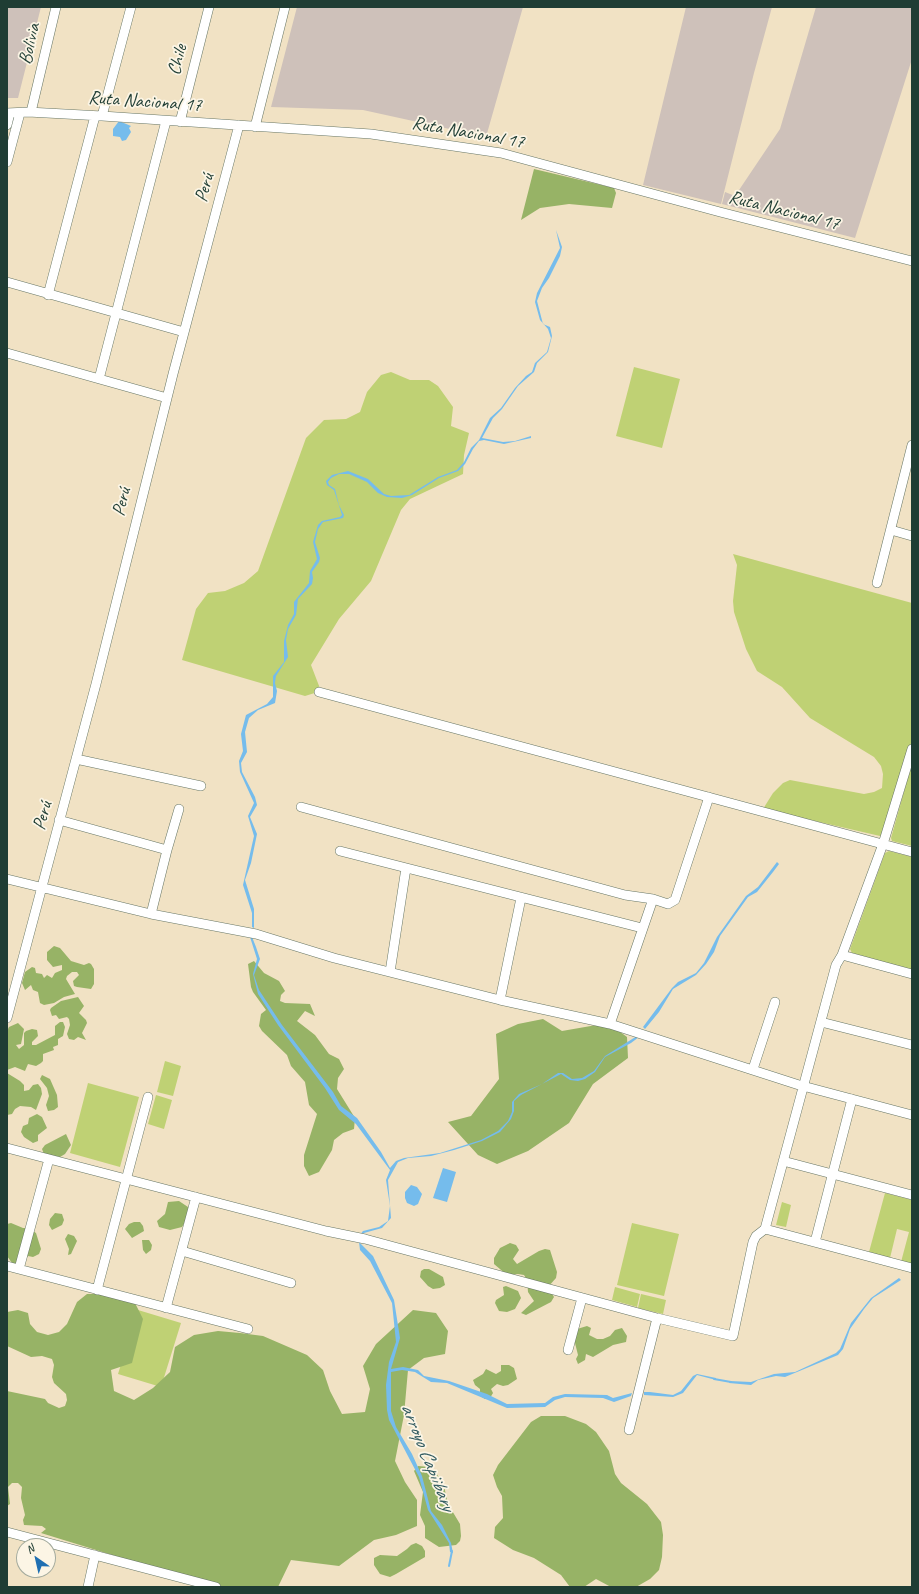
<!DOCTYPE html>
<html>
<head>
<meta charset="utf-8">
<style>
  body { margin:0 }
  #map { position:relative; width:919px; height:1594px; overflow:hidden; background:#f1e2c4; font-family:Caveat,sans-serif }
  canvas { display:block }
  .frame { position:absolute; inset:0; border:8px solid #1f3d34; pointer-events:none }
  .north { position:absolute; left:16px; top:1538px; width:40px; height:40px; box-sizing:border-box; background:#fcf5e5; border:1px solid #a4ab9e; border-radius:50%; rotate:326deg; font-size:11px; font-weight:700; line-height:16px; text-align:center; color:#1f3d34 }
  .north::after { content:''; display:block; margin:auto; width:14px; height:18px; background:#1f6fb2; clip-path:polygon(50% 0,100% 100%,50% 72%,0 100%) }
</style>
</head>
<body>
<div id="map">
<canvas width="919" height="1594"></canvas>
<div class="frame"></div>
<div class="north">N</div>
</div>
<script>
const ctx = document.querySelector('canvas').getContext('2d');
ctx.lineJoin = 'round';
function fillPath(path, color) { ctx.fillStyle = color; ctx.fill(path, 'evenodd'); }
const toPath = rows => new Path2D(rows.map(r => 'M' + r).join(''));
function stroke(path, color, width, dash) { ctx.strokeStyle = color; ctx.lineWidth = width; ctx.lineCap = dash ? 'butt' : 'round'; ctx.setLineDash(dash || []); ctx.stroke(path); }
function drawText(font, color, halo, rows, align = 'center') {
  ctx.font = font + ' Caveat,sans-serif'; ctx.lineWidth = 3.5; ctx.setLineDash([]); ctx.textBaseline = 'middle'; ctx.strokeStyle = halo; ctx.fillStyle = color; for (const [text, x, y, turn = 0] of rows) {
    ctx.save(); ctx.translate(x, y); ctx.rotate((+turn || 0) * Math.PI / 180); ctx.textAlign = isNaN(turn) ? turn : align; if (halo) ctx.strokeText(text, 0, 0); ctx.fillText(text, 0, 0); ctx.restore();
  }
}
const industrial = toPath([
  [7,7,41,7,18,98,7,98],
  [297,7,523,7,486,137,363,110,271,107],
  [686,7,772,7,754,73,721,204,643,185],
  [816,7,912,7,912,59,855,238,722,204,725,192,735,196,780,129]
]);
const green = toPath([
  [634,367,680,379,662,448,616,436],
  [391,372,410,380,429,380,438,386,453,407,451,426,469,433,464,455,463,474,410,499,401,510,371,581,339,619,311,665,321,691,305,696,182,660,196,609,208,593,225,591,244,583,258,571,306,438,324,420,346,419,360,412,367,392,381,375],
  [733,554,912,603,912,740,884,833,880,836,763,809,773,793,783,783,790,780,864,794,874,792,882,788,883,774,881,766,874,757,810,718,782,687,757,671,746,649,734,612,733,601,737,565],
  [912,763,912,846,892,841,891,838],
  [889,851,912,857,912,970,852,953,850,949,885,853],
  [165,1061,181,1066,173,1096,157,1092],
  [88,1083,139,1097,120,1167,70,1153],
  [156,1095,172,1100,164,1129,148,1124],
  [885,1193,912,1200,912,1265,901,1262,909,1232,897,1229,890,1258,869,1252],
  [782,1202,791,1205,786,1227,776,1225],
  [632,1223,679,1234,664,1296,617,1285],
  [615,1287,640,1294,637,1307,612,1300],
  [641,1294,666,1300,663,1314,638,1308],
  [138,1310,181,1323,161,1387,118,1374]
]);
const forest = toPath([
  [534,169,614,188,616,193,612,208,569,204,540,208,521,220],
  [54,946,60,948,71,961,84,965,89,963,91,964,94,969,94,984,91,989,77,987,74,986,73,981,79,975,77,972,72,972,67,976,66,979,75,994,64,997,54,1003,44,1005,40,1003,38,992,33,990,31,985,25,990,22,983,25,972,32,967,35,968,36,973,42,974,44,978,47,975,52,978,55,973,62,970,62,965,53,967,47,960,47,952],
  [254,961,264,973,279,981,285,991,281,995,280,1001,285,1003,310,1004,315,1016,305,1011,297,1021,315,1035,329,1054,339,1059,344,1069,338,1078,337,1089,355,1118,354,1129,343,1133,334,1140,332,1150,319,1172,309,1176,304,1166,304,1155,317,1114,309,1105,305,1082,291,1066,287,1055,262,1031,259,1026,261,1014,266,1010,253,992,251,987,248,964],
  [78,997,84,1006,79,1013,86,1020,87,1023,82,1033,86,1040,78,1037,74,1040,69,1039,67,1034,70,1025,69,1019,67,1017,59,1019,56,1015,52,1016,50,1010,51,1008,61,1001],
  [543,1019,562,1031,608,1023,627,1037,628,1058,593,1084,569,1123,528,1151,497,1164,478,1155,448,1122,471,1116,499,1079,496,1034,518,1024],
  [60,1022,63,1022,65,1027,63,1036,58,1039,58,1045,53,1047,54,1050,43,1054,43,1061,41,1063,36,1066,28,1064,25,1071,15,1067,7,1070,7,1031,9,1027,18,1023,24,1029,21,1044,16,1045,19,1049,24,1045,24,1033,26,1031,32,1029,37,1030,38,1036,32,1042,32,1045,36,1045,55,1035,55,1026],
  [7,1073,20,1081,24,1085,24,1091,29,1090,33,1085,38,1084,41,1088,42,1094,36,1110,31,1107,20,1106,15,1109,12,1114,7,1115],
  [42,1075,50,1079,57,1095,58,1107,54,1110,48,1111,46,1105,49,1096,47,1088,40,1079],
  [37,1114,42,1117,47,1128,38,1135,38,1141,33,1143,24,1137,21,1132,23,1126,28,1124,29,1118],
  [66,1134,71,1145,65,1154,60,1157,44,1154,42,1149,45,1145],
  [179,1201,188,1207,191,1212,182,1227,170,1230,159,1227,157,1221,165,1214,168,1202],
  [55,1213,62,1214,64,1220,62,1225,52,1230,49,1225,50,1219],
  [134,1222,140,1222,143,1226,144,1231,132,1238,125,1229,129,1224],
  [11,1223,23,1228,29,1228,36,1233,41,1249,39,1254,33,1257,28,1256,24,1260,23,1266,12,1263,7,1256,7,1224],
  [68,1234,74,1236,77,1241,71,1254,68,1255,69,1249,65,1239],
  [142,1240,149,1240,152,1245,151,1250,146,1254,143,1250],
  [510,1243,516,1245,519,1250,513,1259,517,1264,539,1251,545,1249,550,1250,557,1272,556,1278,548,1287,554,1297,551,1302,526,1315,521,1313,534,1301,528,1292,527,1280,524,1275,518,1274,507,1275,494,1264,494,1258,500,1248],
  [424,1269,429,1269,443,1277,445,1285,440,1288,433,1289,428,1286,420,1277,421,1271],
  [506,1286,518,1291,521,1298,515,1309,507,1312,499,1311,495,1303,496,1300,504,1295,503,1287],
  [87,1294,110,1294,133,1299,143,1319,132,1363,111,1370,114,1391,134,1400,153,1388,170,1372,175,1347,194,1335,218,1331,240,1333,263,1336,307,1355,323,1370,330,1391,342,1414,365,1412,370,1389,363,1366,376,1344,413,1310,436,1313,448,1331,445,1354,424,1358,408,1370,404,1415,395,1461,405,1482,417,1500,417,1526,396,1535,374,1540,339,1566,291,1560,278,1587,216,1587,41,1533,46,1529,42,1526,24,1525,23,1520,25,1515,21,1498,22,1487,18,1483,12,1483,8,1487,10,1504,7,1506,7,1391,45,1399,48,1403,59,1408,65,1406,67,1400,66,1394,54,1383,52,1377,54,1365,52,1359,42,1356,31,1357,7,1346,7,1312,18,1310,28,1313,30,1324,37,1332,48,1335,59,1332,67,1324,77,1302],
  [587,1326,591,1328,589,1335,597,1339,603,1339,610,1336,615,1330,622,1328,627,1336,626,1342,613,1345,593,1357,586,1354,585,1360,578,1364,576,1359,578,1355,574,1339,577,1329],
  [501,1365,509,1365,514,1368,517,1379,508,1385,503,1386,497,1384,491,1389,493,1393,490,1398,485,1399,480,1396,480,1389,475,1385,473,1380,483,1374,486,1369,496,1374,501,1371],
  [541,1416,565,1416,586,1424,596,1432,609,1451,615,1474,621,1483,647,1504,661,1522,663,1535,662,1557,659,1570,650,1579,636,1587,611,1587,596,1579,584,1587,570,1587,561,1575,534,1558,513,1550,494,1538,495,1527,503,1518,502,1496,497,1487,493,1475,498,1465,531,1422],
  [418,1466,430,1467,435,1471,444,1486,448,1504,460,1524,461,1536,460,1541,456,1545,439,1547,425,1538,425,1526,420,1515,423,1492,414,1471],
  [416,1543,422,1546,425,1551,425,1557,396,1574,390,1577,380,1574,374,1565,374,1558,380,1555,397,1556,407,1549,411,1545]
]);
const water = toPath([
  [119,121,131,126,129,128,131,132,126,140,122,141,120,137,113,136,113,129],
  [556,230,562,247,560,256,549,278,542,288,537,301,543,324,550,327,552,336,548,352,537,363,534,372,518,386,502,409,493,418,482,438,503,442,515,441,531,436,531,438,504,444,484,440,479,441,473,449,465,464,458,471,439,478,412,495,402,498,387,497,378,493,367,482,349,474,339,474,331,478,328,482,329,485,335,489,339,505,344,515,343,518,323,522,318,529,315,542,320,558,319,562,312,572,313,578,312,584,298,599,296,615,288,629,286,640,288,657,276,676,275,683,277,691,275,703,258,710,249,718,245,732,247,752,241,763,242,772,255,797,257,805,250,817,257,834,251,863,245,880,254,909,254,928,252,927,252,913,243,885,254,836,248,816,254,803,240,772,239,761,243,751,241,734,246,715,267,704,273,697,273,676,284,662,284,641,288,625,294,614,294,602,309,583,310,571,317,559,313,542,318,525,322,521,340,517,342,515,334,490,327,485,326,481,332,475,348,471,368,479,384,494,391,496,409,495,438,477,457,470,464,462,471,448,479,440,490,418,501,408,515,388,526,376,532,372,535,363,547,352,551,338,548,329,540,320,535,302,537,293,560,248],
  [777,862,779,864,773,872,757,892,748,897,720,936,714,952,706,964,696,975,673,989,659,1012,645,1029,643,1027,672,988,678,982,696,973,704,963,717,937,746,896,758,887],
  [250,937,252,937,256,947,260,959,254,975,259,990,282,1025,333,1092,341,1106,357,1118,381,1152,390,1168,396,1161,404,1158,440,1153,481,1140,498,1131,508,1121,512,1112,512,1102,519,1094,542,1084,558,1073,563,1073,572,1079,582,1078,594,1071,605,1056,637,1036,639,1037,631,1043,605,1057,595,1072,585,1079,578,1081,570,1080,561,1074,521,1095,514,1101,514,1111,511,1119,500,1132,482,1141,454,1150,431,1156,408,1158,398,1162,388,1180,391,1218,382,1228,364,1233,359,1236,363,1231,379,1227,388,1221,390,1206,386,1180,390,1170,356,1124,339,1110,325,1088,278,1025,258,994,253,974,257,959],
  [443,1168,456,1172,447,1202,433,1198],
  [411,1185,417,1187,422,1194,418,1204,414,1206,407,1203,405,1198,405,1192],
  [359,1242,373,1256,394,1300,400,1338,391,1369,403,1367,418,1370,424,1376,449,1381,487,1394,507,1404,545,1403,553,1397,565,1394,607,1395,613,1398,632,1393,631,1396,614,1402,603,1398,565,1397,555,1400,545,1407,507,1408,447,1383,431,1382,415,1372,402,1370,391,1372,391,1411,396,1427,412,1454,422,1476,431,1511,442,1525,451,1543,453,1553,450,1552,449,1543,428,1510,419,1477,389,1420,387,1410,386,1385,389,1362,396,1342,392,1303,370,1261,360,1250],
  [899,1278,901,1280,873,1298,864,1309,850,1329,843,1349,838,1355,785,1377,776,1376,758,1380,751,1385,729,1383,730,1381,751,1382,774,1374,795,1372,836,1353,840,1349,851,1323,871,1298],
  [697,1374,716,1378,716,1380,697,1375,683,1393,673,1397,644,1395,644,1392,650,1392,673,1395,681,1391,693,1376]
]);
const stream = toPath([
  [714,1379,731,1382],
  [449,1566,452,1551]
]);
const minor = toPath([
  [31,112,56,7],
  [7,113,28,112,102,116,371,134,501,153,720,212,912,261],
  [102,116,131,7],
  [180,122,209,7],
  [7,125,10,113],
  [255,127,285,7],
  [7,162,20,113],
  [7,282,184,332],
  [48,295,95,116],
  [7,353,167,398],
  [99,379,166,121],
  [891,530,912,536],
  [877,583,912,445],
  [319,692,912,852],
  [76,759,201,786],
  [301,807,625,895,653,899,668,904,675,900,709,797],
  [59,820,167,850,151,914],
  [167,850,179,809],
  [340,851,642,928],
  [7,879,151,914,256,934,334,958,500,1000,610,1024,799,1085,912,1115],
  [842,955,912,974],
  [390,972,406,868],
  [500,1000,521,898],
  [7,1018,96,684,173,374,239,125],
  [821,1022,912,1045],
  [610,1024,653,899],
  [753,1069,775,1002],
  [7,1148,326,1231,365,1239,657,1318,733,1336,753,1242,756,1236,765,1229,836,965,842,955,883,844,912,749],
  [783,1161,912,1195],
  [765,1229,912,1268],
  [815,1242,852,1099],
  [182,1251,291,1283],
  [7,1266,248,1329],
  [19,1269,49,1159],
  [97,1290,148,1097],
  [166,1308,196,1197],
  [568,1350,582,1298],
  [629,1430,657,1318],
  [7,1532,216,1587],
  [88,1587,95,1555]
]);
const streetNames = [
  ["Bolivia",30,44,-77],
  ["Chile",178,60,-76],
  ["Ruta Nacional 17",145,102,4],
  ["Ruta Nacional 17",468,133,10],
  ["Perú",205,188,-75],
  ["Ruta Nacional 17",784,211,14],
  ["Perú",122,502,-76],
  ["Perú",43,816,-75]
];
const waterNames = [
  ["arroyo Capiibary",427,1457,68]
];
fillPath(industrial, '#cec1ba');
fillPath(green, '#bfd174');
fillPath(forest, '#97b366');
fillPath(water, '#75bcec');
stroke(stream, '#75bcec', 2);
stroke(minor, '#687766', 10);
stroke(minor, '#fff', 9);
drawText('19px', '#1f3d34', '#fcf5e5', streetNames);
drawText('italic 20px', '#345d62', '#fcf5e5', waterNames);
</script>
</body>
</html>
